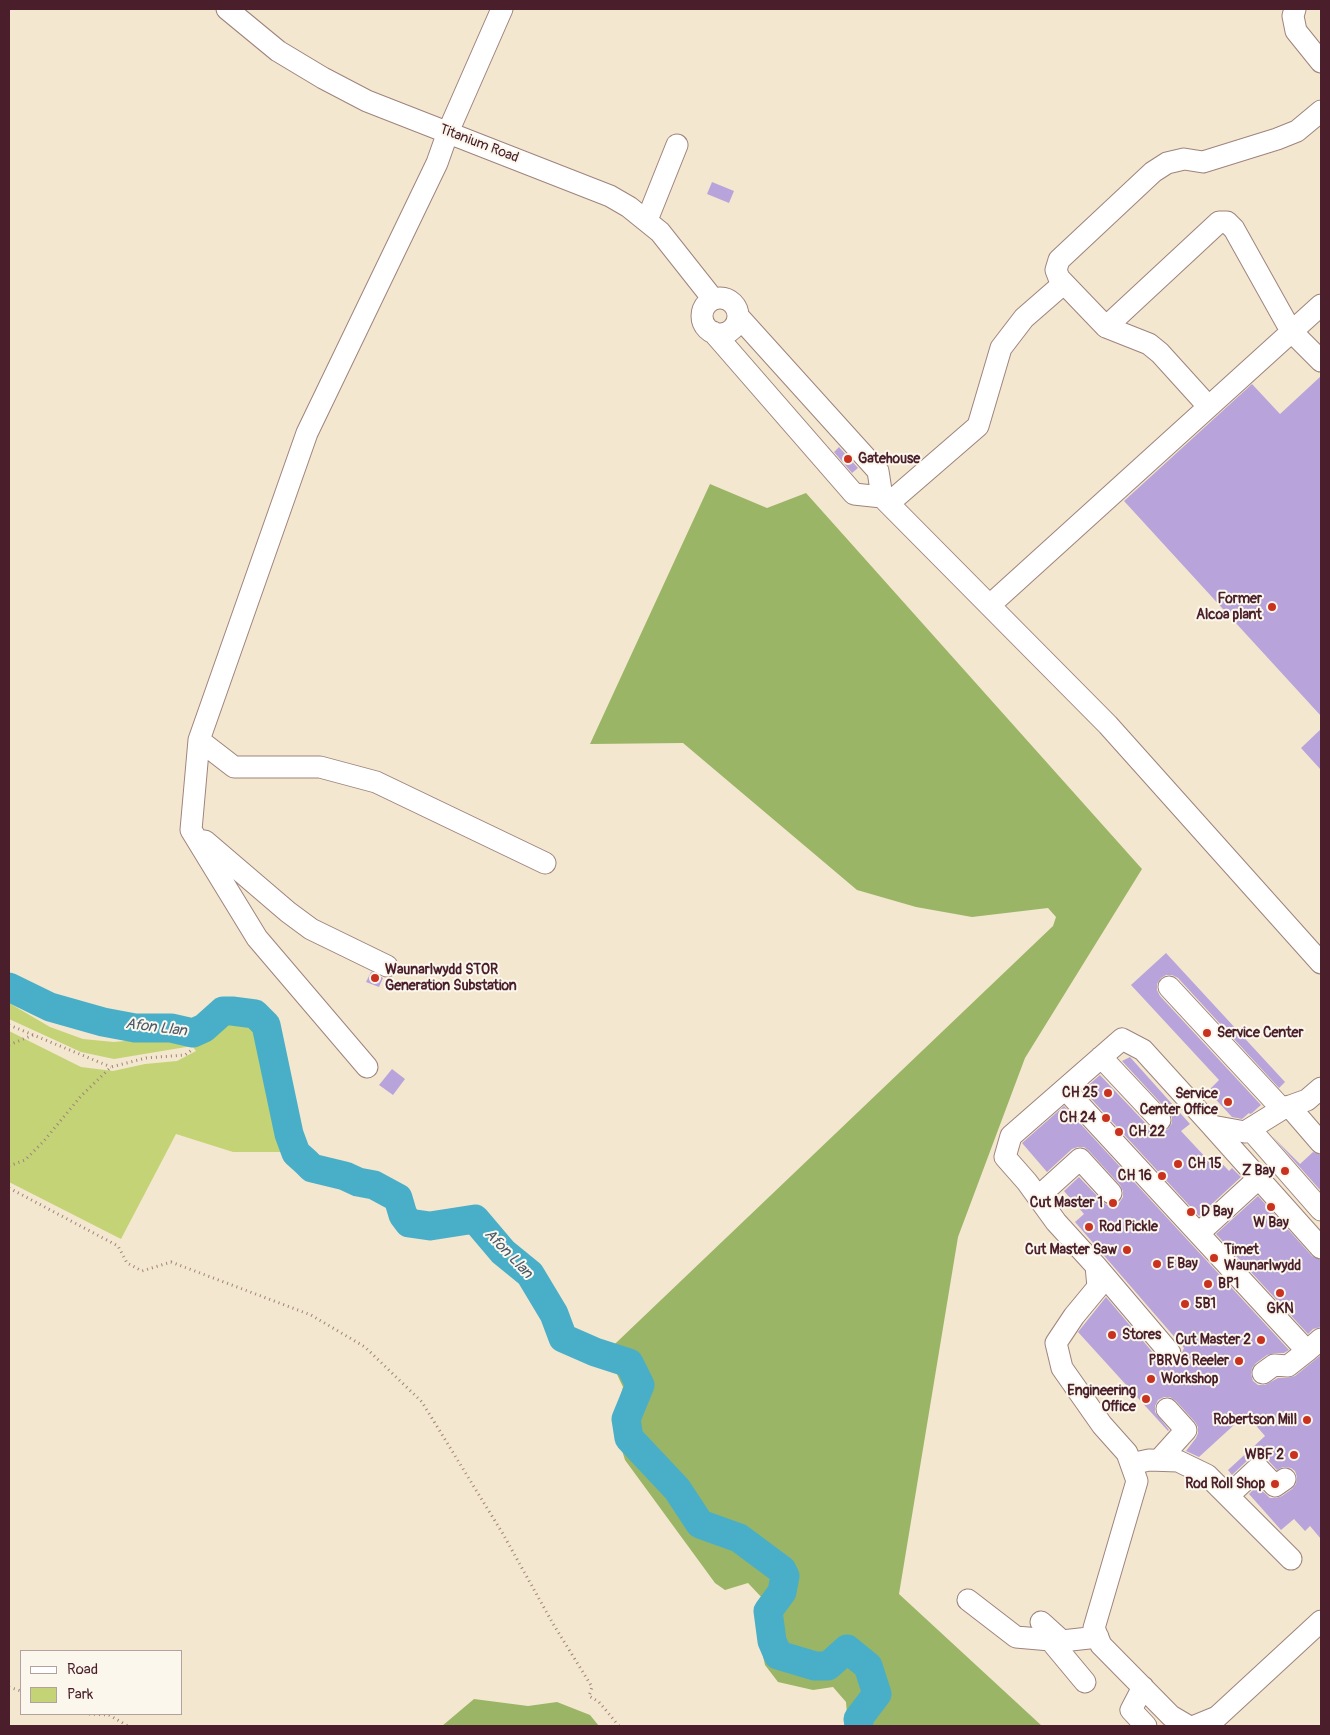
<!DOCTYPE html>
<html>
<head>
<meta charset="utf-8">
<style>
  body { margin:0 }
  #map { position:relative; width:1330px; height:1735px; overflow:hidden; background:#f4e7cf; font-family:Pangolin,sans-serif }
  canvas { display:block }
  .frame { position:absolute; inset:0; border:10px solid #4a1f2b; pointer-events:none }
  .legend { position:absolute; left:20px; top:1650px; width:162px; height:65px; box-sizing:border-box; background:#fbf7ec; border:1px solid #b4a19f; margin:0; padding:6px 9px; list-style:none; font-size:15px; color:#4a1f2b }
  .legend li { display:flex; align-items:center; gap:10px; height:25px }
  .legend b { width:25px; border:1px solid #b4a19f }
</style>
</head>
<body>
<div id="map">
<canvas width="1330" height="1735"></canvas>
<div class="frame"></div>
<ul class="legend">
<li><b style="height:6px;background:#fff"></b>Road</li>
<li><b style="height:14px;background:#c4d375"></b>Park</li>
</ul>
</div>
<script>
const ctx = document.querySelector('canvas').getContext('2d');
ctx.lineJoin = 'round';
function fillPath(path, color) { ctx.fillStyle = color; ctx.fill(path, 'evenodd'); }
const toPath = rows => new Path2D(rows.map(r => 'M' + r).join(''));
function stroke(path, color, width, dash) { ctx.strokeStyle = color; ctx.lineWidth = width; ctx.lineCap = dash ? 'butt' : 'round'; ctx.setLineDash(dash || []); ctx.stroke(path); }
function drawText(font, color, halo, rows, align = 'center') {
  ctx.font = font + ' Pangolin,sans-serif'; ctx.lineWidth = 4; ctx.setLineDash([]); ctx.textBaseline = 'middle'; ctx.strokeStyle = halo; ctx.fillStyle = color; for (const [text, x, y, turn = 0] of rows) {
    ctx.save(); ctx.translate(x, y); ctx.rotate((+turn || 0) * Math.PI / 180); ctx.textAlign = isNaN(turn) ? turn : align; if (halo) ctx.strokeText(text, 0, 0); ctx.fillText(text, 0, 0); ctx.restore();
  }
}
const green = toPath([
  [9,1003,50,1027,83,1039,114,1042,146,1039,170,1035,203,1033,237,1019,250,1024,262,1044,281,1152,233,1152,176,1134,121,1239,9,1182,9,1031,81,1067,113,1071,145,1064,177,1061,196,1051,192,1046,114,1059,81,1052,9,1019]
]);
const forest = toPath([
  [710,484,767,508,806,493,1142,869,1025,1058,958,1237,899,1594,1042,1726,848,1726,846,1702,833,1687,813,1690,778,1682,765,1665,756,1624,765,1601,748,1583,725,1590,715,1583,625,1460,613,1421,623,1387,615,1370,596,1362,1053,926,1056,917,1048,908,972,917,916,907,857,890,683,743,590,744],
  [474,1699,528,1706,557,1702,590,1715,599,1726,442,1726]
]);
const river = toPath([
  [9,987,50,1007,103,1022,135,1028,171,1028,193,1033,204,1028,223,1011,232,1011,255,1014,266,1025,289,1134,296,1153,306,1162,312,1168,345,1176,358,1182,374,1185,398,1198,403,1215,409,1223,430,1226,475,1219,503,1252,530,1274,554,1314,563,1338,595,1352,629,1363,640,1385,626,1419,629,1438,677,1489,700,1524,739,1538,782,1570,785,1576,782,1592,768,1611,772,1641,778,1655,815,1666,828,1666,847,1649,868,1666,877,1694,858,1719,859,1726]
]);
const building = toPath([
  [712,182,734,191,729,203,707,194],
  [1321,376,1321,716,1124,501,1252,384,1280,414],
  [839,447,858,468,852,473,834,452],
  [1321,729,1321,770,1301,748],
  [1166,953,1285,1082,1279,1088,1178,978,1172,975,1166,975,1161,978,1157,984,1157,990,1160,996,1261,1105,1252,1113,1250,1114,1249,1113,1242,1119,1232,1117,1208,1091,1219,1080,1131,985],
  [371,972,383,978,379,987,366,982],
  [1130,1057,1190,1124,1181,1131,1208,1160,1214,1155,1229,1171,1232,1168,1241,1177,1199,1216,1083,1090,1100,1075,1151,1129,1157,1132,1162,1132,1168,1129,1172,1123,1172,1118,1169,1112,1122,1061],
  [392,1069,405,1079,393,1095,379,1085],
  [1064,1106,1289,1350,1284,1353,1275,1353,1267,1355,1256,1363,1252,1368,1251,1374,1253,1381,1258,1385,1265,1385,1278,1378,1287,1378,1295,1376,1321,1355,1321,1539,1310,1526,1305,1531,1294,1519,1281,1530,1249,1494,1257,1486,1270,1498,1276,1498,1282,1496,1292,1489,1296,1484,1297,1477,1295,1471,1291,1468,1283,1467,1277,1470,1267,1459,1262,1456,1256,1456,1249,1459,1232,1475,1228,1470,1265,1436,1246,1414,1199,1457,1186,1451,1196,1438,1198,1433,1198,1427,1195,1422,1176,1401,1170,1397,1164,1397,1158,1400,1155,1406,1155,1412,1169,1430,1168,1431,1078,1332,1106,1297,1160,1361,1165,1365,1173,1365,1178,1362,1184,1348,1075,1222,1084,1214,1064,1191,1079,1177,1102,1201,1107,1205,1113,1205,1119,1203,1123,1197,1123,1191,1120,1185,1089,1151,1084,1147,1078,1147,1072,1149,1047,1172,1022,1143],
  [1272,1136,1300,1164,1313,1152,1321,1155,1321,1191],
  [1258,1196,1312,1256,1321,1260,1321,1327,1313,1329,1308,1334,1216,1234]
]);
const path = toPath([
  [9,1025,111,1067],
  [9,1045,33,1035],
  [9,1166,25,1160,43,1142,81,1096,111,1067,146,1058,185,1055,193,1049],
  [9,1188,118,1246,127,1263,142,1271,171,1262,311,1315,365,1347,422,1402,503,1534,552,1622,592,1687,589,1696,599,1702,619,1726],
  [9,1687,21,1691],
  [89,1714,109,1715,128,1726]
]);
const minor = toPath([
  [227,9,278,51,323,78,367,101,610,196,629,207,660,232,713,299],
  [1295,9,1293,16,1296,31,1321,62],
  [647,220,677,145],
  '702 316a18 18 0 1 1 36 0a18 18 0 1 1-36 0Z',
  [1106,327,1219,222,1227,222,1234,229,1291,331,1321,361],
  [713,332,854,494,882,497,878,471,738,316],
  [1208,406,1160,353,1149,344,1106,327,1059,278,1056,270,1059,260,1153,172,1167,163,1184,159,1203,162,1277,139,1297,131,1321,111],
  [882,497,1108,725,1321,963],
  [889,503,978,426,1001,348,1024,318,1063,284],
  [990,605,1321,305],
  [199,740,234,767,320,767,376,782,545,863],
  [205,841,288,912,311,929,387,966],
  [1169,987,1282,1109],
  [1101,1057,1160,1120],
  [367,1067,257,938,191,830,199,740,307,433,437,163,448,132,502,9],
  [1065,1089,1307,1351,1321,1339],
  [1289,1106,1321,1143],
  [1212,1126,1321,1248],
  [1250,1129,1321,1210],
  [1038,1197,1080,1159,1111,1193],
  [1199,1233,1259,1178],
  [1096,1266,1170,1353],
  [1263,1373,1274,1365,1288,1366,1307,1351],
  [1159,1460,1186,1430,1167,1409],
  [1131,1464,1149,1460,1178,1461,1207,1475,1291,1559],
  [1228,1496,1258,1468,1275,1486,1285,1479],
  [968,1600,1016,1637,1062,1641],
  [1041,1622,1062,1641,1098,1637],
  [1050,1640,1085,1682],
  [1143,1687,1131,1710,1146,1726],
  [1188,1726,1171,1716,1101,1645,1094,1628,1137,1481,1127,1453,1102,1425,1062,1368,1056,1343,1074,1316,1098,1287,1096,1266,1056,1222,1027,1182,1005,1157,1011,1136,1122,1039,1143,1050,1212,1126,1245,1132,1282,1109,1307,1100,1321,1088],
  [1195,1726,1217,1717,1321,1621]
]);
const markers = [
  [848,459,5,"#c8321e"],
  [1272,607,5,"#c8321e"],
  [375,978,5,"#c8321e"],
  [1207,1033,5,"#c8321e"],
  [1108,1093,5,"#c8321e"],
  [1228,1102,5,"#c8321e"],
  [1106,1118,5,"#c8321e"],
  [1119,1132,5,"#c8321e"],
  [1178,1164,5,"#c8321e"],
  [1285,1171,5,"#c8321e"],
  [1162,1176,5,"#c8321e"],
  [1113,1203,5,"#c8321e"],
  [1271,1207,5,"#c8321e"],
  [1191,1212,5,"#c8321e"],
  [1089,1227,5,"#c8321e"],
  [1127,1250,5,"#c8321e"],
  [1214,1258,5,"#c8321e"],
  [1157,1264,5,"#c8321e"],
  [1208,1284,5,"#c8321e"],
  [1280,1293,5,"#c8321e"],
  [1185,1304,5,"#c8321e"],
  [1112,1335,5,"#c8321e"],
  [1261,1340,5,"#c8321e"],
  [1239,1361,5,"#c8321e"],
  [1151,1379,5,"#c8321e"],
  [1146,1399,5,"#c8321e"],
  [1307,1420,5,"#c8321e"],
  [1294,1455,5,"#c8321e"],
  [1275,1484,5,"#c8321e"]
];
const streetNames = [
  ["Titanium Road",479,144,21]
];
const poiNames = [
  ["Gatehouse",858,459,"left"],
  ["Former",1262,599],
  ["Alcoa plant",1262,615],
  ["Waunarlwydd STOR",385,970,"left"],
  ["Generation Substation",385,986,"left"],
  ["Service Center",1217,1033,"left"],
  ["CH 25",1098,1093],
  ["Service",1218,1094],
  ["Center Office",1218,1110],
  ["CH 24",1096,1118],
  ["CH 22",1129,1132,"left"],
  ["CH 15",1188,1164,"left"],
  ["Z Bay",1275,1171],
  ["CH 16",1152,1176],
  ["Cut Master 1",1103,1203],
  ["D Bay",1201,1212,"left"],
  ["W Bay",1271,1223,"center"],
  ["Rod Pickle",1099,1227,"left"],
  ["Cut Master Saw",1117,1250],
  ["Timet",1224,1250,"left"],
  ["Waunarlwydd",1224,1266,"left"],
  ["E Bay",1167,1264,"left"],
  ["BP1",1218,1284,"left"],
  ["5B1",1195,1304,"left"],
  ["GKN",1280,1309,"center"],
  ["Stores",1122,1335,"left"],
  ["Cut Master 2",1251,1340],
  ["PBRV6 Reeler",1229,1361],
  ["Workshop",1161,1379,"left"],
  ["Engineering",1136,1391],
  ["Office",1136,1407],
  ["Robertson Mill",1297,1420],
  ["WBF 2",1284,1455],
  ["Rod Roll Shop",1265,1484]
];
const waterNames = [
  ["Afon Llan",156,1028,7],
  ["Afon Llan",508,1254,46]
];
fillPath(green, '#c4d375');
fillPath(forest, '#9bb566');
stroke(river, '#49afc8', 29);
fillPath(building, '#b8a4db');
stroke(minor, '#9f837d', 23);
stroke(path, '#9f837d', 3, [1, 4]);
stroke(minor, '#fff', 21);
for (const [x, y, r, color] of markers) { const dot = new Path2D(); dot.arc(x, y, r, 0, 2 * Math.PI); ctx.fillStyle = color; ctx.fill(dot); stroke(dot, '#fbf7ec', 2); }
drawText('14px', '#4a1f2b', '#fbf7ec', streetNames);
drawText('bold 14px', '#4a1f2b', '#fbf7ec', poiNames, 'right');
drawText('italic 15px', '#4a596a', '#fbf7ec', waterNames);
</script>
</body>
</html>
